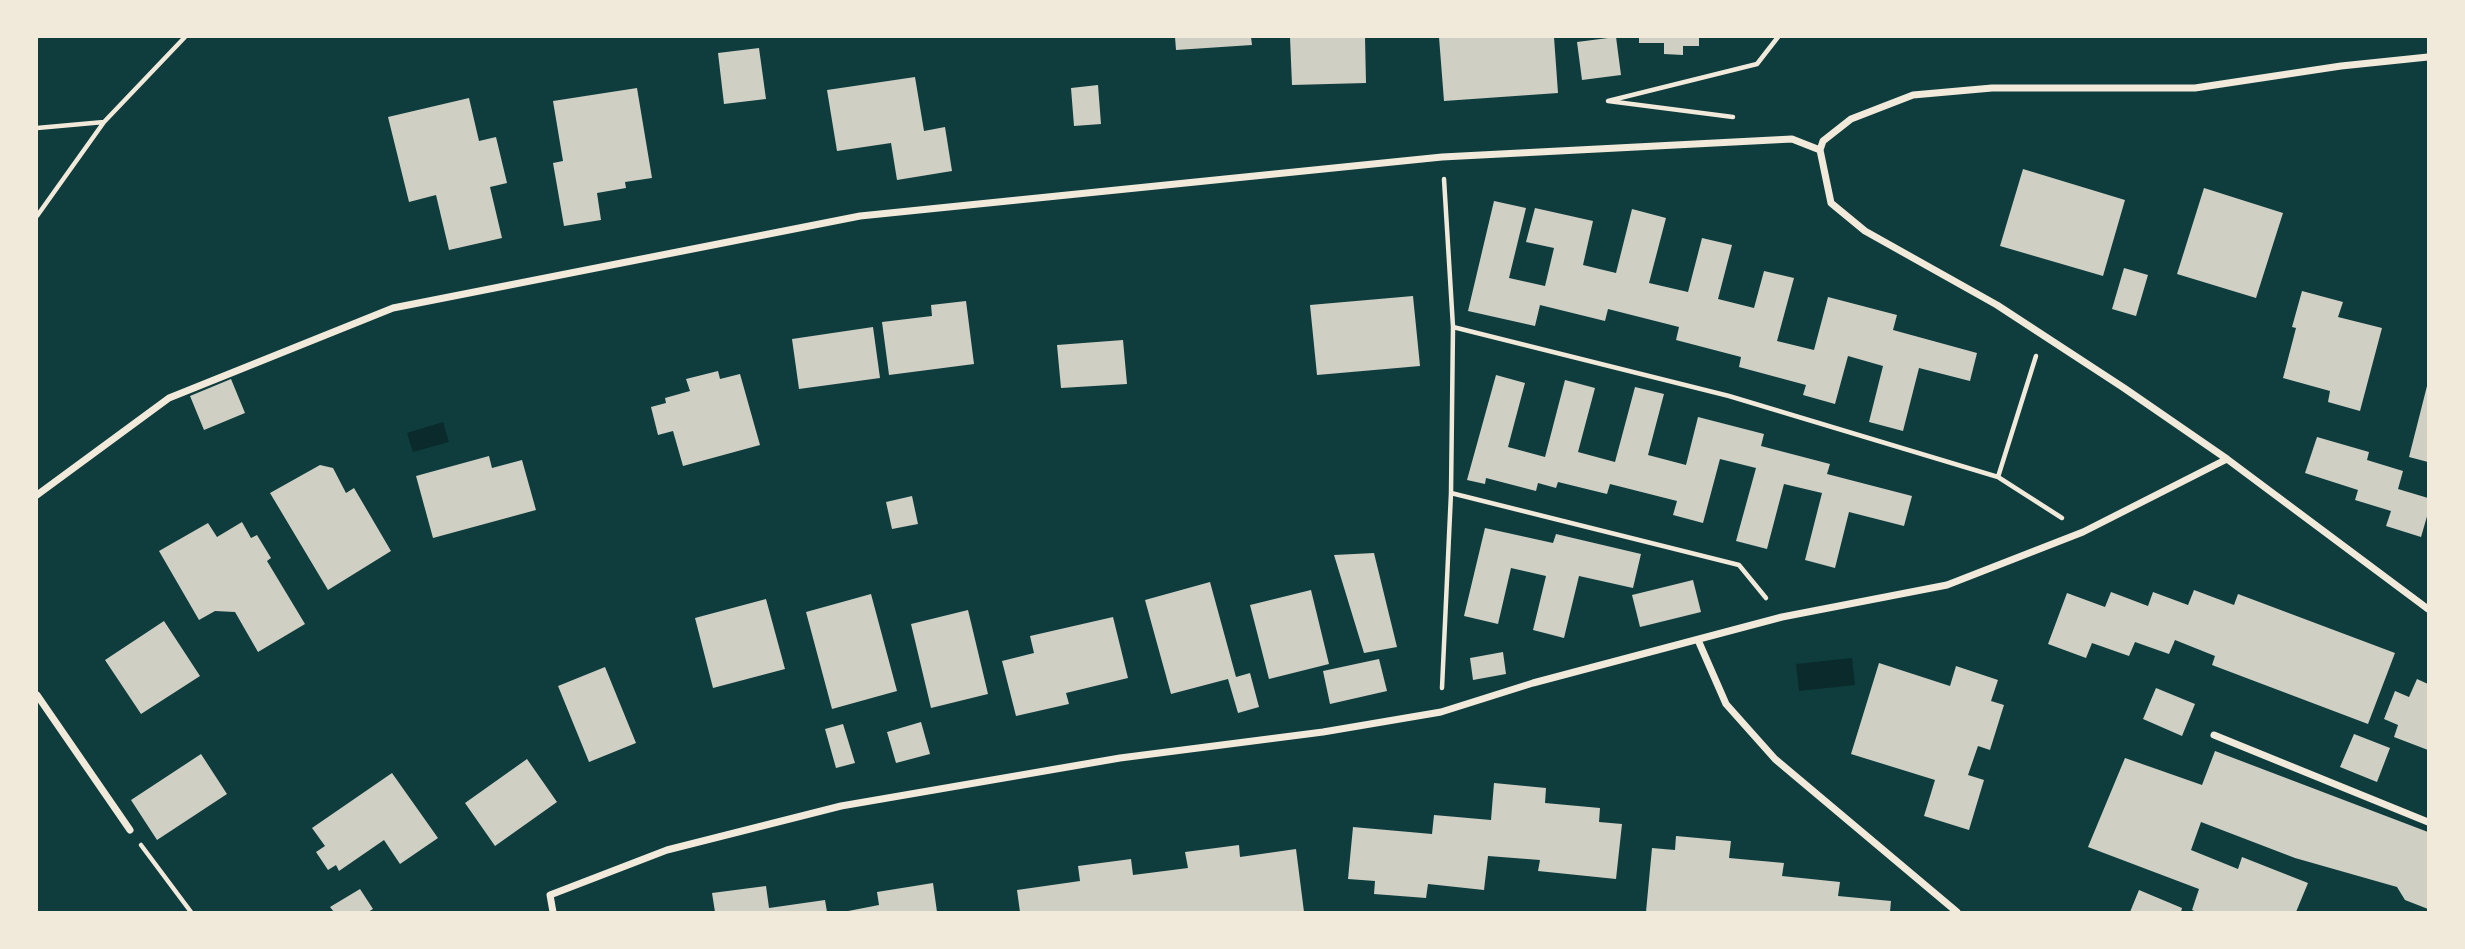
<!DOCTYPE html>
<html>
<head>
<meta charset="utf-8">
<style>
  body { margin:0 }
  #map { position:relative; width:2465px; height:949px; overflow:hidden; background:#0f3d3e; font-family:"Nunito Sans",sans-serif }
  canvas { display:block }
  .frame { position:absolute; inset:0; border:38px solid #f1e9da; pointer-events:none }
</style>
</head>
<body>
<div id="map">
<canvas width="2465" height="949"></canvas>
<div class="frame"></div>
</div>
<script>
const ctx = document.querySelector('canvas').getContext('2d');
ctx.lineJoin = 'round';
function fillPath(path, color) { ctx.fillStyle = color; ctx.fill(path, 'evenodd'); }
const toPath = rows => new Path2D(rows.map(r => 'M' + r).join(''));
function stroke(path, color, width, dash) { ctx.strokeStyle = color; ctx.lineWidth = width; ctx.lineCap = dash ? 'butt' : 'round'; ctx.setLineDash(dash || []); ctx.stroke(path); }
const water = toPath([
  [443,422,449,442,413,452,407,433],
  [1852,658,1855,685,1799,691,1796,664]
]);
const building = toPath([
  [1175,37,1251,37,1252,45,1176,50],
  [1290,37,1365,37,1366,83,1292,85],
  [1439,37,1554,37,1558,93,1444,101],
  [1616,37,1621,75,1582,80,1577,42],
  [1639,37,1699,37,1699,46,1683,46,1683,55,1664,54,1664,43,1639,43],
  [759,48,766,99,724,104,718,53],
  [915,77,924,131,945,127,952,171,897,180,891,143,837,151,827,90],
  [1098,85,1101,124,1074,126,1071,88],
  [637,88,652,178,625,182,626,188,597,193,601,220,564,226,553,163,563,161,553,101],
  [469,98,479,141,496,137,507,183,490,187,502,238,449,250,436,195,409,202,388,117],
  [2023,169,2125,200,2103,276,2000,246],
  [2204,188,2283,213,2256,298,2177,274],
  [1494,201,1526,208,1509,278,1545,286,1554,248,1526,242,1535,208,1593,221,1583,265,1616,273,1632,209,1666,218,1649,283,1688,292,1702,238,1732,245,1718,299,1754,308,1764,271,1794,278,1777,341,1814,350,1828,297,1897,315,1893,330,1977,353,1970,381,1919,368,1903,431,1869,422,1883,366,1848,356,1835,404,1803,395,1806,385,1739,367,1741,357,1676,340,1679,327,1608,309,1605,321,1540,305,1535,326,1468,311],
  [2124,268,2148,275,2136,316,2112,309],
  [2302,291,2343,302,2338,317,2382,328,2360,411,2328,402,2330,391,2283,378,2296,328,2292,327],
  [1413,296,1420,366,1317,375,1310,305],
  [966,301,974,364,889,375,882,322,932,316,931,305],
  [873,327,880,378,799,389,792,339],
  [1123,340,1127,384,1061,388,1057,345],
  [718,371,720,379,740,374,760,445,683,466,673,431,658,435,651,407,666,403,665,398,690,391,686,379],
  [1496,375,1525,383,1508,447,1545,457,1565,380,1595,388,1578,452,1615,462,1635,387,1664,394,1648,455,1686,465,1698,417,1764,434,1761,446,1830,464,1827,474,1912,496,1904,526,1849,512,1835,568,1805,560,1822,493,1784,484,1767,549,1736,541,1756,468,1720,459,1703,523,1673,515,1677,501,1610,484,1607,494,1558,482,1556,488,1538,483,1536,491,1486,478,1485,484,1467,480],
  [231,379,245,413,204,430,190,396],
  [2427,386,2428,386,2428,462,2409,457],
  [2317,437,2369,452,2367,460,2403,471,2398,489,2428,498,2428,513,2421,537,2386,526,2391,511,2355,500,2358,490,2305,473],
  [489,456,492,468,522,460,536,510,433,538,416,476],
  [320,465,333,468,346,493,354,488,391,551,328,590,270,493],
  [912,496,918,524,892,529,886,502],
  [242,522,251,538,257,535,271,558,267,561,305,624,258,652,235,612,215,611,199,620,159,551,208,523,217,537],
  [1485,528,1553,543,1556,534,1641,554,1633,588,1579,576,1564,638,1533,630,1546,576,1511,568,1498,624,1464,616],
  [1374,553,1397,647,1364,653,1334,555],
  [1693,580,1701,612,1640,627,1632,595],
  [1210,582,1236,677,1250,673,1259,707,1238,713,1228,679,1171,694,1145,600],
  [1311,590,1329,664,1269,679,1250,605],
  [2194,590,2234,605,2238,594,2395,653,2368,724,2212,665,2215,656,2175,640,2169,654,2135,642,2129,656,2092,643,2086,658,2048,644,2067,593,2105,607,2111,592,2148,606,2153,592,2188,605],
  [871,594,897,691,832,709,806,612],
  [766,599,785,669,713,688,695,618],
  [968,610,988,694,931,708,911,624],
  [1113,617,1128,678,1066,693,1069,704,1016,716,1002,661,1034,653,1030,636],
  [164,621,200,676,141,714,105,660],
  [1503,652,1506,674,1473,680,1470,658],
  [1379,659,1387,691,1330,704,1323,671],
  [1879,663,1950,686,1956,666,1998,680,1991,701,2004,705,1990,750,1978,746,1968,775,1984,780,1969,830,1924,816,1935,780,1851,754],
  [605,667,636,743,589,762,558,686],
  [2417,679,2428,684,2428,750,2394,737,2398,725,2384,719,2395,691,2409,697],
  [2156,688,2195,704,2182,736,2143,719],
  [921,722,930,754,896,763,887,732],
  [843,724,855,763,836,768,825,729],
  [2354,734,2390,748,2377,782,2340,767],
  [2215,751,2428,832,2428,909,2405,900,2397,887,2295,858,2201,822,2191,850,2238,869,2242,857,2308,883,2296,912,2197,912,2192,910,2199,889,2088,847,2125,758,2202,785],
  [201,754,227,794,157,840,131,800],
  [527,759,557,802,495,846,465,803],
  [392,773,438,838,400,864,384,840,339,871,336,865,328,870,316,852,325,846,312,828],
  [1494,783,1546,788,1545,803,1600,808,1599,822,1622,824,1616,879,1538,871,1540,860,1488,856,1484,890,1428,884,1426,898,1374,894,1375,881,1348,879,1353,827,1432,834,1434,815,1491,820],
  [1676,836,1731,841,1729,858,1784,863,1782,876,1840,882,1838,896,1891,901,1890,912,1646,912,1652,848,1675,850],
  [1239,845,1240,857,1296,849,1304,912,1020,912,1017,890,1080,881,1078,866,1131,859,1133,875,1188,868,1185,852],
  [933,883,937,912,843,912,879,905,877,892],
  [766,886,769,908,825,900,827,912,715,912,712,893],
  [360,889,373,909,368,912,334,912,330,907],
  [2139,890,2182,908,2181,912,2130,912]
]);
const path = toPath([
  [1733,117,1608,101,1757,64,1778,37],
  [37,128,104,122],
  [37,216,104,122,185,37],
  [1453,327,1729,396,1998,477,2062,518],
  [1998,477,2036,356],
  [1451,493,1739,565,1766,598],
  [1442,688,1451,493,1453,327,1444,179],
  [141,845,191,912]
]);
const minor = toPath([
  [2428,57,2341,66,2195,88,1992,88,1913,95,1851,119,1823,141,1820,150,1831,203,1865,231,1997,305,2124,388,2227,459,2428,609],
  [37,495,169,398,393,308,860,216,1442,157,1792,139,1820,150],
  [1698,640,1726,704,1775,759,1957,912],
  [37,695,130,830],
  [2214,735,2428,822],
  [553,912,550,895,667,850,841,806,1120,758,1323,732,1441,712,1533,683,1782,617,1947,585,2083,532,2227,459]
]);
fillPath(water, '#0a2a2b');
fillPath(building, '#cfcfc3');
stroke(path, '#f1e9da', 4.5);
stroke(minor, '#f1e9da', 7);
</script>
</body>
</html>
